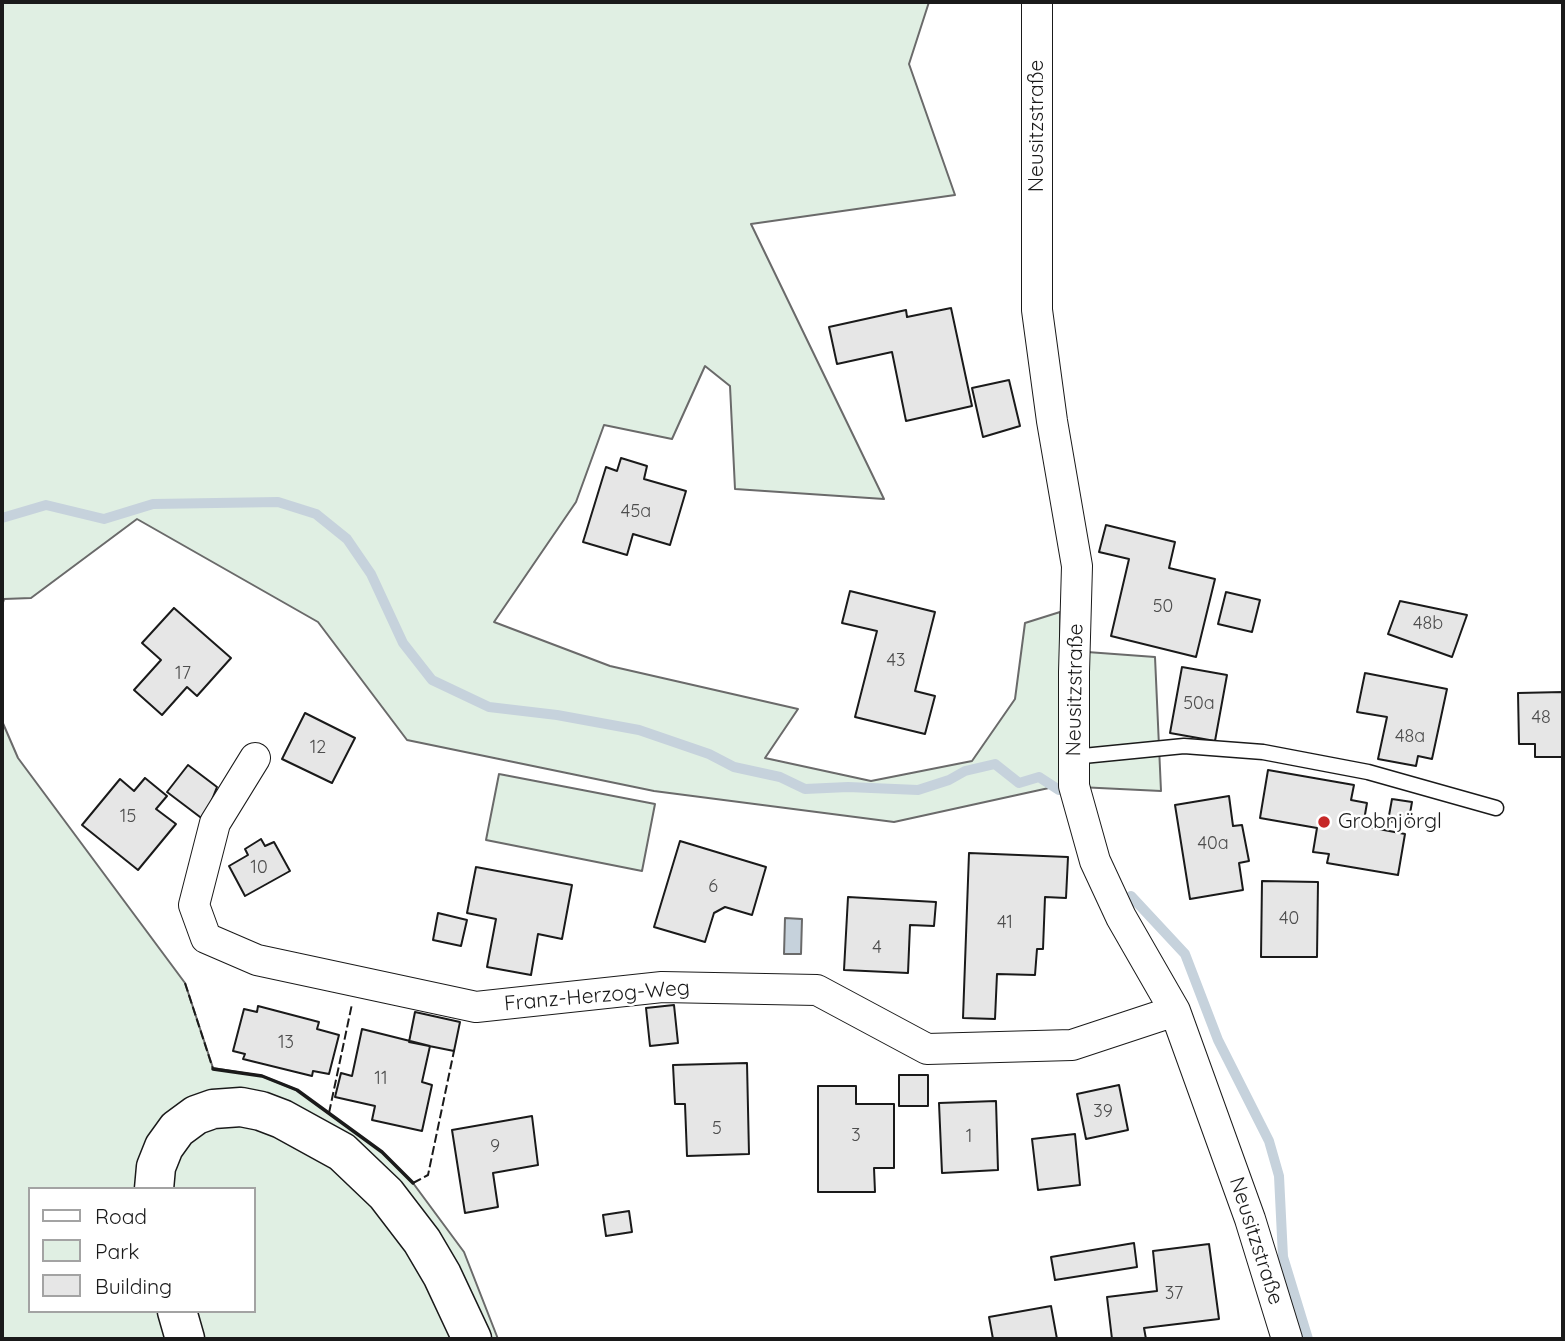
<!DOCTYPE html>
<html>
<head>
<meta charset="utf-8">
<style>
  body { margin:0 }
  #map { position:relative; width:1565px; height:1341px; overflow:hidden; background:#fff; font-family:Quicksand,sans-serif }
  canvas { display:block }
  .frame { position:absolute; inset:0; border:4px solid #1a1a1a; pointer-events:none }
  .legend { position:absolute; left:28px; top:1187px; width:228px; height:126px; box-sizing:border-box; background:#fff; border:2px solid #a3a3a3; margin:0; padding:9px 12px; list-style:none; font-size:21px; color:#1a1a1a }
  .legend li { display:flex; align-items:center; gap:14px; height:35px }
  .legend b { width:35px; border:2px solid #a3a3a3 }
</style>
</head>
<body>
<div id="map">
<canvas width="1565" height="1341"></canvas>
<div class="frame"></div>
<ul class="legend">
<li><b style="height:9px;background:#fff"></b>Road</li>
<li><b style="height:19px;background:#e0efe3"></b>Park</li>
<li><b style="height:19px;background:#e6e6e6"></b>Building</li>
</ul>
</div>
<script>
const ctx = document.querySelector('canvas').getContext('2d');
ctx.lineJoin = 'round';
function fillPath(path, color) { ctx.fillStyle = color; ctx.fill(path, 'evenodd'); }
const toPath = rows => new Path2D(rows.map(r => 'M' + r).join(''));
function stroke(path, color, width, dash) { ctx.strokeStyle = color; ctx.lineWidth = width; ctx.lineCap = dash ? 'butt' : 'round'; ctx.setLineDash(dash || []); ctx.stroke(path); }
function drawText(font, color, halo, rows, align = 'center') {
  ctx.font = font + ' Quicksand,sans-serif'; ctx.lineWidth = 5; ctx.setLineDash([]); ctx.textBaseline = 'middle'; ctx.strokeStyle = halo; ctx.fillStyle = color; for (const [text, x, y, turn = 0] of rows) {
    ctx.save(); ctx.translate(x, y); ctx.rotate((+turn || 0) * Math.PI / 180); ctx.textAlign = isNaN(turn) ? turn : align; if (halo) ctx.strokeText(text, 0, 0); ctx.fillText(text, 0, 0); ctx.restore();
  }
}
const green = toPath([
  [2,2,929,2,909,64,955,195,751,224,884,499,735,489,730,386,705,366,672,439,604,425,576,502,494,622,610,666,798,709,765,758,871,781,972,761,1015,699,1025,623,1060,612,1060,650,1155,657,1161,791,1058,786,894,822,654,791,407,740,318,622,137,519,31,598,4,599,2,606,2,2],
  [2,721,18,758,185,983,213,1068,262,1076,297,1090,382,1152,413,1183,464,1252,498,1339,2,1339,2,721],
  [30,1189,254,1189,254,1311,30,1311,30,1189],
  [499,774,655,804,642,871,486,840,499,774]
]);
const water = toPath([
  [785,918,802,919,801,954,784,954,785,918]
]);
const stream = toPath([
  [2,518,46,505,104,519,153,504,278,502,316,514,347,539,371,574,403,643,432,680,489,707,557,715,639,730,709,754,734,767,780,777,805,789,848,787,918,790,949,780,965,771,995,764,1019,783,1039,777,1059,790],
  [1131,896,1185,954,1218,1040,1269,1141,1279,1176,1283,1257,1308,1339]
]);
const building = toPath([
  [951,308,972,406,906,421,892,352,837,364,829,327,906,310,907,317,951,308],
  [1009,380,1020,426,983,437,972,388,1009,380],
  [621,458,647,466,644,479,686,491,670,545,633,534,627,555,583,542,606,467,617,471,621,458],
  [1106,525,1175,542,1169,568,1215,579,1196,657,1111,636,1129,559,1099,552,1106,525],
  [850,591,935,612,915,691,935,696,925,734,855,717,877,631,842,623,850,591],
  [1226,592,1260,600,1252,632,1218,624,1226,592],
  [1400,601,1467,615,1452,657,1388,634,1400,601],
  [174,608,231,658,197,696,187,687,162,715,134,690,161,660,142,643,174,608],
  [1182,667,1227,675,1215,741,1170,733,1182,667],
  [1365,673,1447,689,1432,759,1418,756,1416,766,1378,759,1387,717,1357,712,1365,673],
  [1563,692,1563,757,1535,757,1535,744,1519,744,1518,693,1563,692],
  [305,713,355,738,332,783,282,759,305,713],
  [188,765,217,787,204,820,167,792,188,765],
  [1268,770,1354,785,1351,800,1367,803,1363,826,1405,834,1398,875,1327,863,1329,854,1313,852,1317,828,1260,818,1268,770],
  [145,778,167,796,156,809,176,824,138,870,82,825,120,779,134,791,145,778],
  [1229,796,1233,826,1242,825,1249,861,1239,863,1243,890,1190,899,1175,805,1229,796],
  [1392,799,1412,802,1408,825,1388,821,1392,799],
  [261,839,265,846,274,842,290,871,245,896,229,866,248,855,245,849,261,839],
  [680,841,766,867,752,915,725,907,714,913,705,942,654,927,680,841],
  [969,853,1068,857,1066,898,1045,897,1043,949,1037,949,1035,975,997,974,995,1019,963,1018,969,853],
  [476,867,572,885,562,939,538,934,531,975,487,967,496,919,467,913,476,867],
  [1262,881,1318,882,1317,957,1261,957,1262,881],
  [848,897,936,902,934,926,910,925,908,973,844,970,848,897],
  [438,913,467,920,461,946,433,940,438,913],
  [674,1005,678,1043,650,1046,646,1008,674,1005],
  [258,1006,319,1022,317,1029,339,1035,329,1074,313,1071,312,1076,243,1059,245,1054,233,1051,244,1009,257,1012,258,1006],
  [415,1012,460,1022,454,1051,409,1042,415,1012],
  [362,1029,430,1046,422,1082,432,1085,422,1131,372,1120,375,1106,335,1097,341,1073,352,1076,362,1029],
  [747,1063,749,1154,687,1156,685,1104,675,1104,673,1065,747,1063],
  [899,1075,928,1075,928,1106,899,1106,899,1075],
  [1119,1085,1128,1130,1086,1139,1077,1094,1119,1085],
  [818,1086,856,1086,856,1104,894,1104,894,1168,874,1168,875,1192,818,1192,818,1086],
  [996,1101,998,1170,942,1173,939,1103,996,1101],
  [532,1116,538,1165,493,1173,498,1207,465,1213,452,1130,532,1116],
  [1075,1134,1080,1185,1038,1190,1032,1139,1075,1134],
  [629,1211,632,1232,606,1236,603,1215,629,1211],
  [1134,1243,1137,1267,1055,1280,1051,1257,1134,1243],
  [1209,1244,1219,1319,1144,1328,1146,1339,1112,1339,1107,1297,1157,1291,1153,1251,1209,1244],
  [1051,1306,1057,1339,993,1339,989,1317,1051,1306]
]);
const service = toPath([
  [1073,757,1184,746,1263,752,1368,772,1496,808]
]);
const minor = toPath([
  [1037,2,1037,310,1052,421,1077,566,1074,672,1074,786,1095,861,1121,917,1175,1011,1250,1219,1287,1339],
  [255,758,215,823,194,905,206,938,257,960,476,1007,662,987,817,990,927,1049,1072,1045,1175,1011]
]);
const primary = toPath([
  [154,1189,156,1167,164,1147,177,1129,196,1115,213,1109,241,1107,261,1111,282,1119,342,1152,386,1194,422,1241,442,1275,472,1339],
  [177,1311,185,1339]
]);
const fence = toPath([
  [185,983,213,1069],
  [329,1113,352,1004],
  [413,1183,428,1175,454,1051]
]);
const wall = toPath([
  [213,1069,262,1076,297,1090,382,1152,413,1183]
]);
const markers = [
  [1324,822,7,"#c62828"]
];
const numberNames = [
  ["45a",636,512],
  ["50",1163,607],
  ["48b",1428,624],
  ["43",896,661],
  ["17",183,674],
  ["50a",1199,704],
  ["48",1541,718],
  ["48a",1410,737],
  ["12",318,748],
  ["15",128,817],
  ["40a",1213,844],
  ["10",259,868],
  ["6",713,887],
  ["40",1289,919],
  ["41",1005,923],
  ["4",877,948],
  ["13",286,1043],
  ["11",381,1079],
  ["39",1103,1112],
  ["5",717,1129],
  ["3",856,1136],
  ["1",969,1137],
  ["9",495,1147],
  ["37",1174,1294]
];
const streetNames = [
  ["Neusitzstraße",1037,126,-90],
  ["Neusitzstraße",1075,690,-89],
  ["Franz-Herzog-Weg",597,996,-5],
  ["Neusitzstraße",1256,1241,72]
];
const poiNames = [
  ["Grobnjörgl",1338,822]
];
fillPath(green, '#e0efe3');
stroke(green, '#6a6a6a', 2);
fillPath(water, '#c6d2dc');
stroke(water, '#6a6a6a', 2);
stroke(stream, '#c6d2dc', 10);
fillPath(building, '#e6e6e6');
stroke(building, '#1a1a1a', 2);
stroke(service, '#1a1a1a', 17);
stroke(minor, '#1a1a1a', 32);
stroke(primary, '#1a1a1a', 41);
stroke(service, '#fff', 14);
stroke(minor, '#fff', 30);
stroke(primary, '#fff', 38);
stroke(fence, '#1a1a1a', 2, [9, 3.5]);
stroke(wall, '#1a1a1a', 3.5);
for (const [x, y, r, color] of markers) { const dot = new Path2D(); dot.arc(x, y, r, 0, 2 * Math.PI); ctx.fillStyle = color; ctx.fill(dot); stroke(dot, '#fff', 2.5); }
drawText('18px', '#4d4d4d', null, numberNames);
drawText('21px', '#1a1a1a', '#fff', streetNames);
drawText('21px', '#1a1a1a', '#fff', poiNames, 'left');
</script>
</body>
</html>
